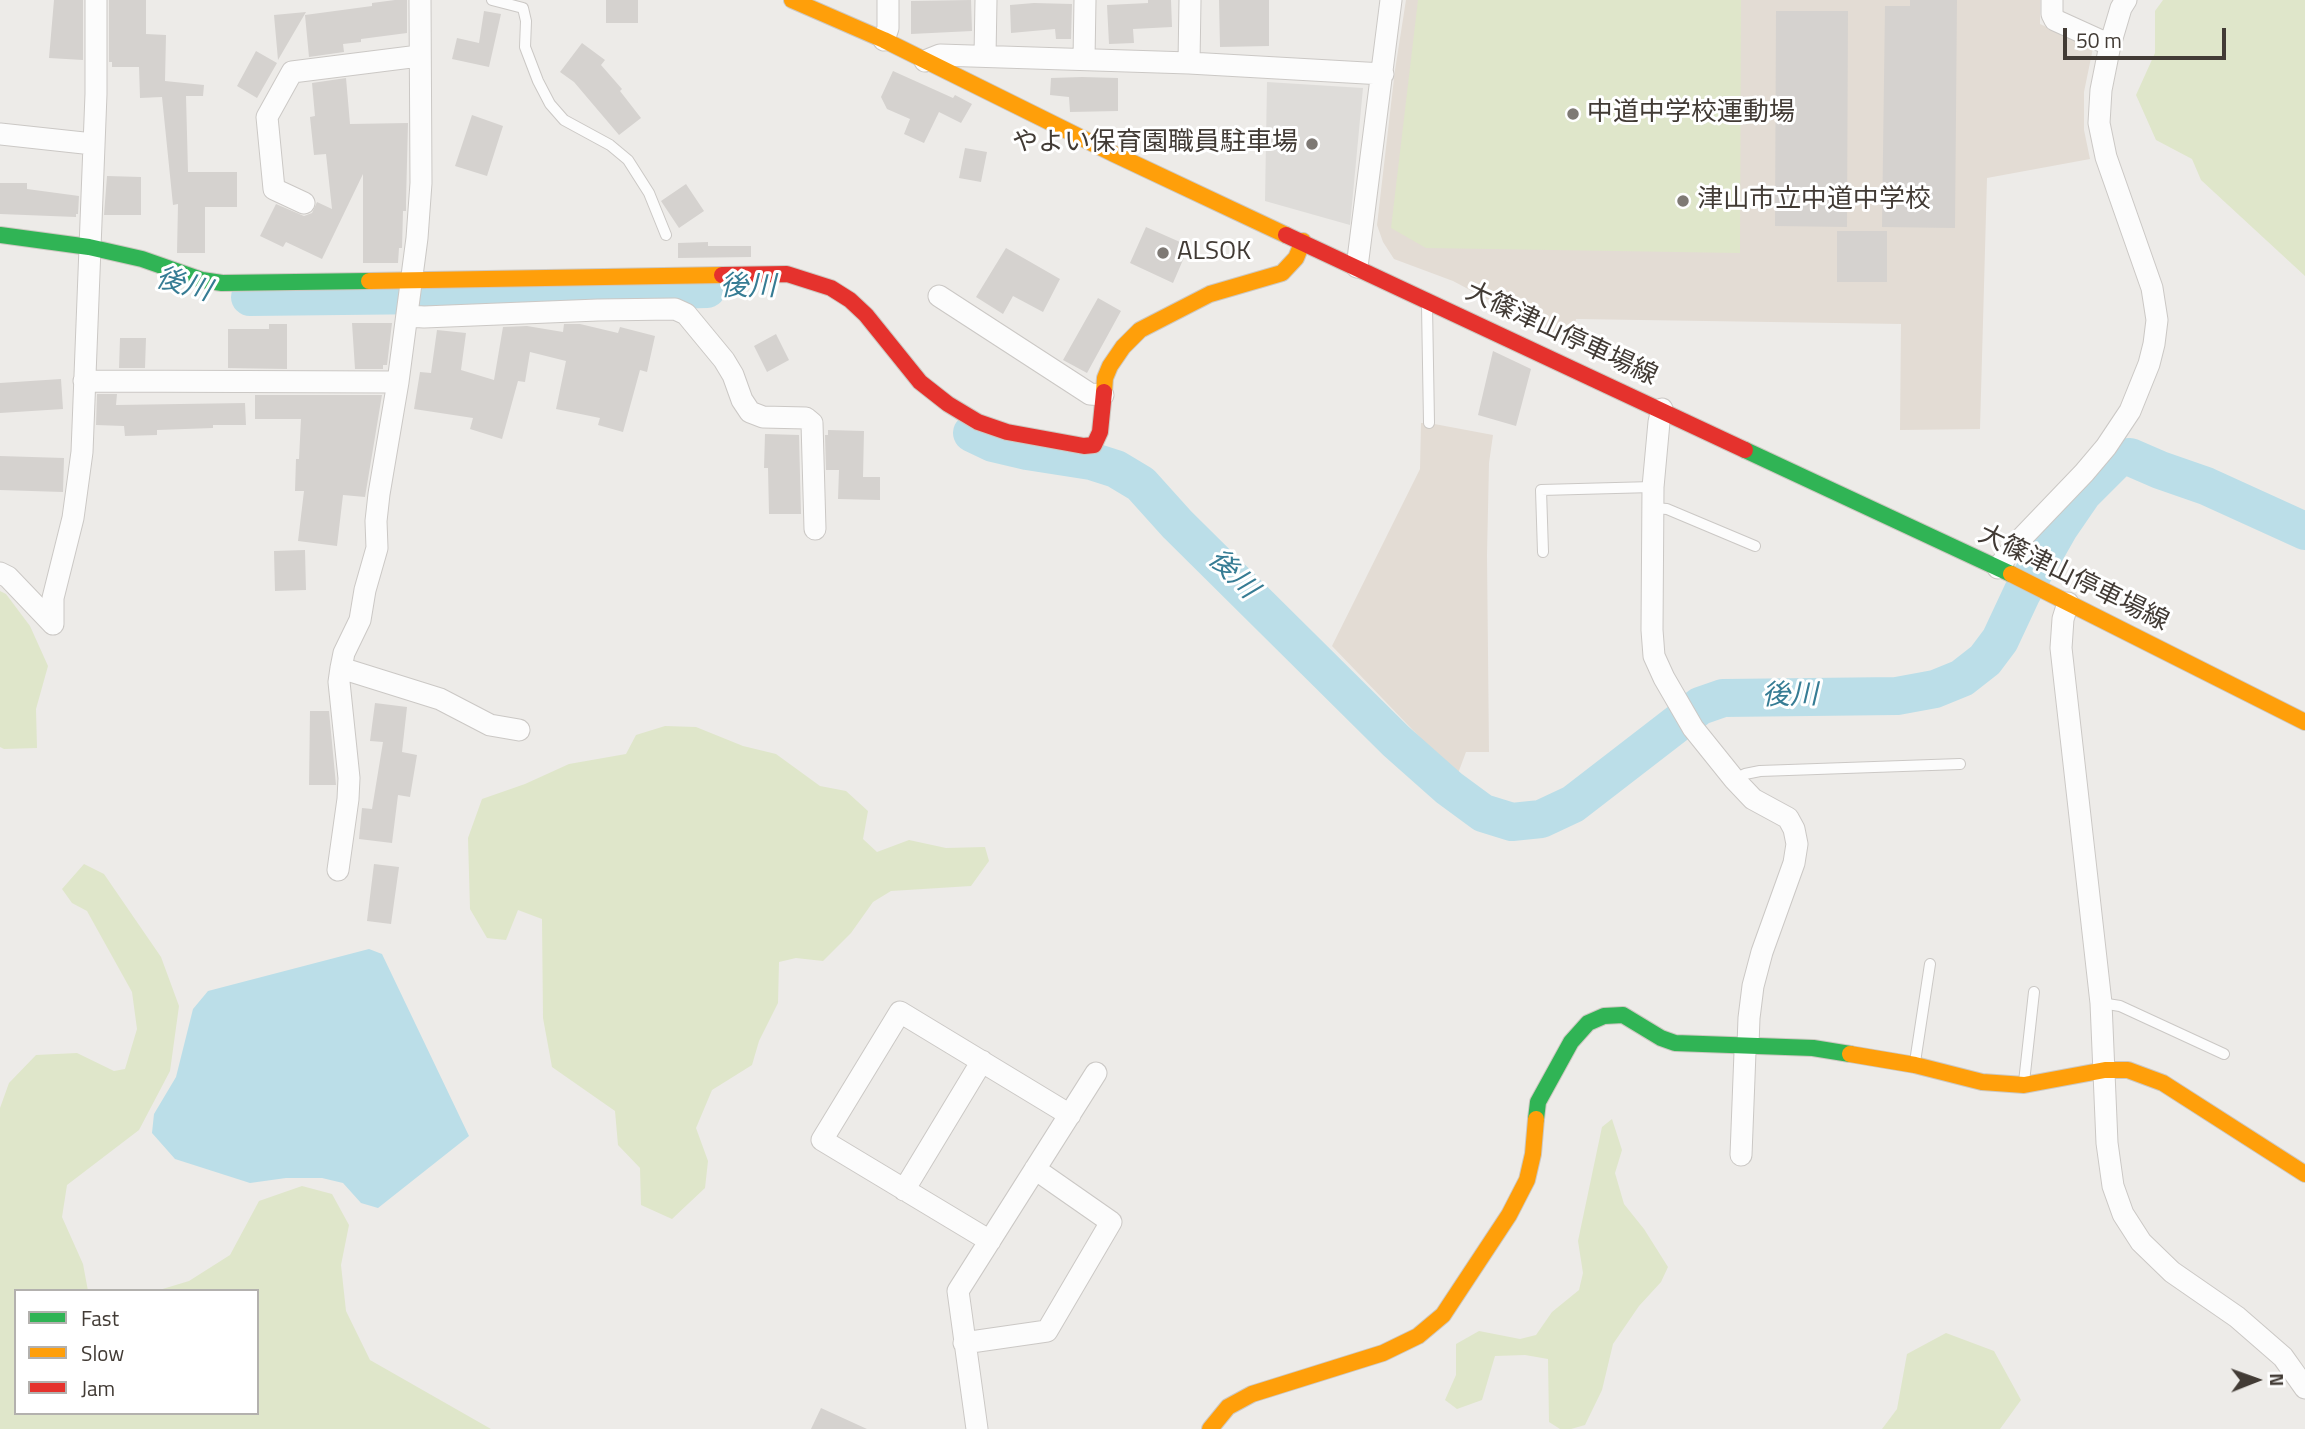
<!DOCTYPE html>
<html>
<head>
<meta charset="utf-8">
<style>
  body { margin:0 }
  #map { position:relative; width:2305px; height:1429px; overflow:hidden; background:#edebe8; font-family:"Titillium Web",sans-serif }
  canvas { display:block }
  .legend { position:absolute; left:14px; top:1289px; width:245px; height:126px; box-sizing:border-box; background:#fff; border:2px solid #b3b1ae; margin:0; padding:9px 12px; list-style:none; font-size:21px; color:#423b35 }
  .legend li { display:flex; align-items:center; gap:14px; height:35px }
  .legend b { width:35px; border:2px solid #b3b1ae }
  .north { position:absolute; left:2221px; top:1345px; width:70px; height:70px; -webkit-text-stroke:5px #fff; paint-order:stroke; rotate:89deg; font-size:19px; font-weight:700; line-height:28px; text-align:center; color:#423b35 }
  .north::after { content:''; display:block; margin:auto; width:24px; height:32px; background:#423b35; clip-path:polygon(50% 0,100% 100%,50% 72%,0 100%) }
  .scale { position:absolute; left:2063px; top:28px; width:163px; height:32px; box-sizing:border-box; border:4px solid #423b35; border-top:0; padding-left:9px; font-size:21px; line-height:24px; white-space:nowrap; color:#423b35; -webkit-text-stroke:5px #fff; paint-order:stroke }
</style>
</head>
<body>
<div id="map">
<canvas width="2305" height="1429"></canvas>
<ul class="legend">
<li><b style="height:9px;background:#30b455"></b>Fast</li>
<li><b style="height:9px;background:#ff9f0a"></b>Slow</li>
<li><b style="height:9px;background:#e5322d"></b>Jam</li>
</ul>
<div class="north">N</div>
<div class="scale">50 m</div>
</div>
<script>
const ctx = document.querySelector('canvas').getContext('2d');
ctx.lineJoin = 'round';
function fillPath(path, color) { ctx.fillStyle = color; ctx.fill(path, 'evenodd'); }
const toPath = rows => new Path2D(rows.map(r => 'M' + r).join(''));
function stroke(path, color, width, dash) { ctx.strokeStyle = color; ctx.lineWidth = width; ctx.lineCap = dash ? 'butt' : 'round'; ctx.setLineDash(dash || []); ctx.stroke(path); }
function drawText(font, color, halo, rows, align = 'center') {
  ctx.font = font + ' "Titillium Web","Noto Sans JP",sans-serif'; ctx.lineWidth = 6; ctx.setLineDash([]); ctx.textBaseline = 'middle'; ctx.strokeStyle = halo; ctx.fillStyle = color; for (const [text, x, y, turn = 0] of rows) {
    ctx.save(); ctx.translate(x, y); ctx.rotate((+turn || 0) * Math.PI / 180); ctx.textAlign = isNaN(turn) ? turn : align; if (halo) ctx.strokeText(text, 0, 0); ctx.fillText(text, 0, 0); ctx.restore();
  }
}
const education = toPath([
  [1406,0,2040,0,2040,24,2093,48,2084,92,2084,130,2090,159,1987,178,1980,429,1900,430,1901,324,1576,319,1572,344,1453,281,1394,259,1383,242,1377,225,1395,70],
  [1421,423,1429,423,1493,435,1489,463,1487,555,1489,752,1466,752,1457,776,1332,646,1420,469]
]);
const green = toPath([
  [1418,0,1741,0,1740,253,1426,248,1391,228],
  [2163,0,2305,0,2305,276,2201,180,2192,159,2156,140,2136,95,2155,53,2155,11],
  [0,591,6,594,30,626,48,666,36,709,37,748,4,749,0,747],
  [665,726,696,727,743,746,776,754,820,786,846,791,868,811,863,839,877,852,909,840,946,848,985,847,989,861,971,886,891,891,873,902,851,933,823,961,796,958,779,962,778,1003,759,1041,752,1065,712,1090,696,1128,708,1161,705,1188,672,1219,641,1205,640,1168,618,1145,615,1111,552,1067,543,1018,542,919,518,910,506,940,487,938,470,909,468,838,482,799,525,784,569,764,626,754,636,735],
  [84,864,104,874,161,957,179,1006,170,1071,139,1130,67,1185,62,1217,83,1264,88,1291,16,1291,16,1413,257,1413,257,1291,156,1291,189,1281,230,1255,259,1201,302,1186,332,1194,349,1225,341,1265,346,1311,370,1360,491,1429,0,1429,0,1108,9,1083,36,1055,77,1053,114,1071,125,1069,137,1029,132,992,87,911,72,903,62,889],
  [1612,1119,1622,1150,1615,1173,1624,1204,1644,1229,1668,1267,1661,1282,1639,1306,1613,1344,1602,1390,1585,1425,1571,1429,1560,1429,1549,1422,1548,1359,1525,1355,1495,1356,1482,1400,1457,1409,1445,1400,1456,1375,1456,1344,1479,1331,1520,1339,1536,1335,1552,1312,1579,1290,1583,1273,1578,1241,1602,1127],
  [1946,1333,1994,1351,2021,1400,2000,1429,1882,1429,1897,1409,1907,1354]
]);
const parking = toPath([
  [1267,82,1363,88,1350,225,1265,201]
]);
const water = toPath([
  [369,949,382,954,469,1136,378,1208,361,1203,343,1183,322,1178,286,1178,250,1183,175,1159,152,1133,154,1114,176,1077,193,1009,208,991]
]);
const river = toPath([
  [250,297,527,294,707,289],
  [972,433,993,443,1027,451,1091,461,1116,469,1141,484,1177,524,1396,741,1449,788,1483,813,1512,822,1541,819,1573,804,1700,706,1723,698,1897,696,1935,689,1962,678,1985,660,2000,640,2022,593,2059,528,2083,493,2118,458,2130,457,2160,470,2206,486,2305,531]
]);
const building = toPath([
  [54,0,83,0,83,60,49,58],
  [109,0,146,0,146,34,166,35,165,81,204,85,203,96,186,96,188,172,237,172,237,207,205,207,205,253,177,253,178,204,173,205,162,97,140,98,139,67,112,67,112,62,109,62],
  [395,0,407,0,407,33,361,39,361,42,343,44,344,52,309,57,305,15,372,6,372,3],
  [606,0,638,0,638,23,606,23],
  [971,0,972,31,911,34,911,1],
  [1148,0,1171,0,1172,27,1133,29,1134,43,1109,44,1107,5,1148,3],
  [1219,0,1269,0,1269,46,1220,47],
  [1910,0,1957,0,1955,228,1882,227,1885,6,1910,6],
  [1034,3,1072,4,1071,39,1056,39,1055,29,1011,33,1010,5],
  [484,11,501,14,489,67,452,59,457,38,479,43],
  [1776,11,1848,11,1847,227,1775,226],
  [306,12,278,60,274,15],
  [582,43,605,60,601,65,622,89,620,91,641,118,619,135,574,82,560,72],
  [256,51,277,63,257,98,237,86],
  [893,71,953,98,955,95,972,104,961,123,939,112,924,143,904,134,910,119,887,109,881,97],
  [1082,77,1118,78,1118,111,1070,112,1069,97,1050,95,1051,78],
  [346,78,350,124,408,123,406,202,406,211,403,211,402,248,399,248,398,263,363,263,363,174,322,259,286,242,283,247,260,236,276,204,304,216,312,213,317,202,332,209,326,154,314,155,310,117,315,116,312,83],
  [472,115,503,126,487,176,455,166],
  [965,148,987,152,981,182,959,178],
  [107,176,141,177,141,215,104,215],
  [0,183,27,183,27,189,79,196,78,214,76,214,76,217,0,214],
  [686,184,704,211,679,228,661,201],
  [1146,227,1189,246,1173,283,1130,263],
  [1837,231,1887,231,1887,282,1837,282],
  [708,242,708,246,751,246,751,257,678,258,678,243],
  [1006,248,1060,279,1043,312,1013,296,1003,314,976,297],
  [1098,298,1121,311,1087,373,1063,360],
  [352,323,392,323,387,365,383,365,383,369,355,369],
  [269,324,287,324,287,369,228,368,228,329,269,329],
  [564,324,580,324,618,333,620,327,655,336,647,372,640,370,623,432,598,425,600,418,556,409,566,361,530,352,525,382,518,381,502,439,470,429,473,418,414,409,420,372,431,373,437,330,466,333,461,370,494,380,503,327,527,326,563,332],
  [776,334,789,360,767,372,754,346],
  [120,338,146,338,145,368,119,368],
  [1493,351,1531,369,1516,426,1478,415],
  [61,379,63,409,0,413,0,383],
  [97,394,117,394,116,405,245,403,246,425,213,425,213,428,157,430,157,435,125,436,124,426,96,425],
  [255,395,382,395,365,497,343,495,337,546,298,541,304,491,295,491,296,459,299,459,301,419,255,419],
  [828,430,864,431,863,477,880,477,880,500,838,499,839,470,826,470,825,435,828,435],
  [765,434,799,435,801,514,769,514,768,468,764,468],
  [0,456,64,458,63,492,0,490],
  [305,550,306,590,275,591,274,551],
  [375,703,407,707,402,752,417,755,410,797,398,795,392,843,359,839,362,808,372,809,383,742,370,741],
  [310,711,329,711,336,785,309,785],
  [374,864,399,867,391,924,367,921],
  [821,1408,867,1429,811,1429]
]);
const lane = toPath([
  [492,0,523,8,526,21,525,47,538,81,550,104,564,120,610,145,628,160,649,193,666,235],
  [1427,305,1429,423],
  [1653,508,1667,509,1755,546],
  [1543,552,1541,490,1653,487],
  [1734,779,1745,774,1760,771,1960,764],
  [2101,1003,2120,1006,2224,1054],
  [1915,1062,1930,964],
  [2024,1082,2034,992]
]);
const street = toPath([
  [2052,0,2052,14,2055,20,2110,45],
  [884,40,888,28,888,0],
  [985,56,986,0],
  [1084,59,1085,0],
  [925,61,940,55,1189,63,1383,74],
  [1189,63,1190,0],
  [0,134,93,144],
  [304,203,274,189,267,117,292,72,419,56],
  [1357,267,1391,0],
  [939,296,1090,394,1103,395],
  [408,316,424,317,598,310,675,309,686,314,724,360,733,375,742,400,750,412,763,417,806,418,812,423,815,529],
  [84,381,398,382],
  [1662,409,1659,422,1653,487,1652,630,1654,656,1664,678,1693,728,1734,779,1753,799,1788,818,1794,829,1797,844,1794,863,1762,952,1753,986,1749,1018,1748,1045,1745,1052,1741,1155],
  [1998,568,2015,545,2084,473,2106,447,2130,411,2149,364,2154,344,2157,320,2152,288,2106,157,2099,123,2101,90,2110,45,2121,8,2126,0],
  [0,573,8,577,53,624],
  [2068,603,2063,619,2061,648,2101,1003,2107,1143,2113,1186,2123,1214,2141,1242,2172,1272,2237,1317,2283,1357,2305,1388],
  [53,624,53,598,73,518,82,452,96,94,96,0],
  [341,668,440,699,490,725,519,730],
  [338,870,348,799,349,778,339,682,341,668,344,653,360,620,365,590,377,548,376,521,379,494,398,382,417,238,421,183,420,0],
  [904,1190,982,1061],
  [990,1241,822,1140,900,1012,1070,1115],
  [964,1343,1047,1331,1111,1222,1035,1169],
  [977,1429,958,1291,1096,1073]
]);
const fast = toPath([
  [0,235,89,247,142,259,202,280,222,283,369,281],
  [1745,450,2011,574],
  [1536,1119,1538,1102,1571,1042,1588,1023,1604,1016,1623,1015,1661,1038,1675,1043,1813,1048,1850,1054]
]);
const slow = toPath([
  [792,0,884,40,1114,154,1286,235],
  [369,281,722,275],
  [1104,392,1105,378,1110,366,1123,347,1140,330,1210,294,1282,273,1296,258,1303,241],
  [2011,574,2305,722],
  [1850,1054,1915,1065,1982,1082,2024,1085,2105,1070,2128,1070,2163,1083,2305,1174],
  [1210,1429,1228,1407,1252,1394,1383,1353,1418,1336,1443,1315,1509,1215,1527,1180,1533,1154,1536,1119]
]);
const jam = toPath([
  [1286,235,1745,450],
  [722,275,787,274,831,288,850,300,866,315,920,382,948,404,978,422,1007,432,1084,446,1094,445,1100,432,1104,392]
]);
const markers = [
  [1573,114,7,"#7e7974"],
  [1312,144,7,"#7e7974"],
  [1683,201,7,"#7e7974"],
  [1163,253,7,"#7e7974"]
];
const poiNames = [
  ["中道中学校運動場",1587,114],
  ["やよい保育園職員駐車場",1298,144,"right"],
  ["津山市立中道中学校",1697,201],
  ["ALSOK",1177,253]
];
const streetNames = [
  ["大篠津山停車場線",1561,335,25],
  ["大篠津山停車場線",2073,579,26]
];
const waterNames = [
  ["後川",183,286,16],
  ["後川",748,288],
  ["後川",1232,575,45],
  ["後川",1790,697,-1]
];
fillPath(education, '#e3dcd4');
fillPath(green, '#dfe6ca');
fillPath(parking, '#dedcd9');
fillPath(water, '#bbdee8');
stroke(river, '#bbdee8', 38);
fillPath(building, '#d5d2cf');
stroke(lane, '#cbc8c5', 12);
stroke(street, '#cbc8c5', 23);
stroke(fast, '#cdc8c1', 18);
stroke(slow, '#cdc8c1', 18);
stroke(jam, '#cdc8c1', 18);
stroke(lane, '#fcfcfc', 10);
stroke(street, '#fcfcfc', 21);
stroke(fast, '#30b455', 16);
stroke(slow, '#ff9f0a', 16);
stroke(jam, '#e5322d', 16);
for (const [x, y, r, color] of markers) { const dot = new Path2D(); dot.arc(x, y, r, 0, 2 * Math.PI); ctx.fillStyle = color; ctx.fill(dot); stroke(dot, '#fff', 2.5); }
drawText('26px', '#423b35', '#fff', poiNames, 'left');
drawText('26px', '#423b35', '#fff', streetNames);
drawText('italic 28px', '#367c94', '#fff', waterNames);
</script>
</body>
</html>
